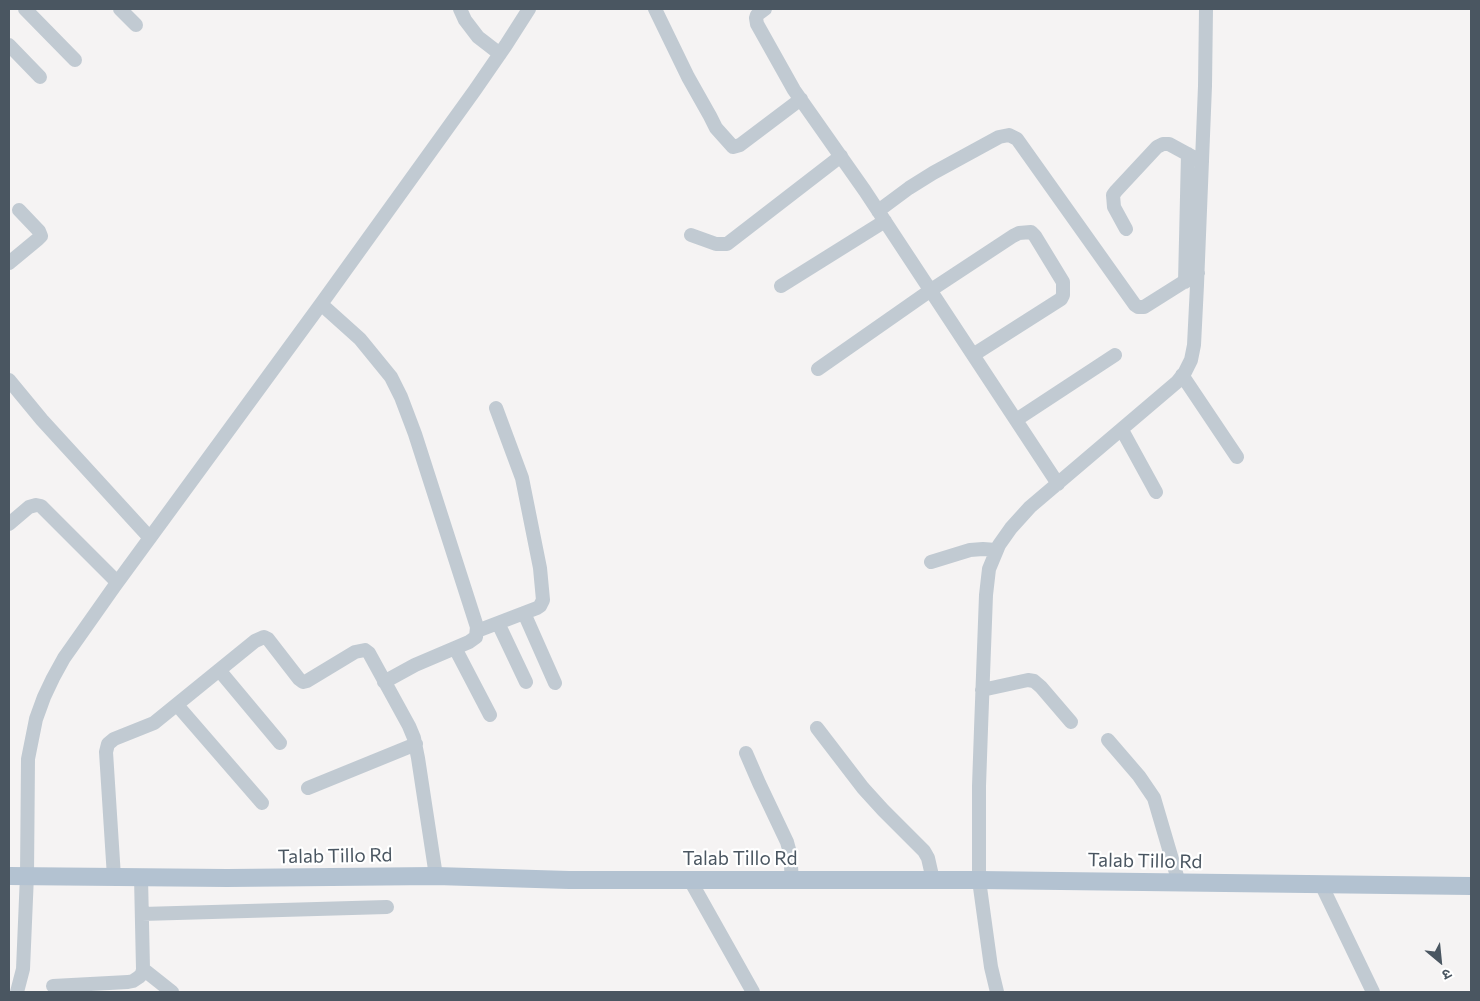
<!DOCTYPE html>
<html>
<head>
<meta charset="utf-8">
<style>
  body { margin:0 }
  #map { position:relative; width:1480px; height:1001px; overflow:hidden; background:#f5f3f3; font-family:Commissioner,"Noto Sans Devanagari",sans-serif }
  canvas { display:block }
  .frame { position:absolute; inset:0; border:10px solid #4a5661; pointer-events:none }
  .north { position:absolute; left:1415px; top:936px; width:50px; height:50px; -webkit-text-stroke:4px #fff; paint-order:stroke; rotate:152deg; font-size:14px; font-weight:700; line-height:20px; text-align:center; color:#4a5661 }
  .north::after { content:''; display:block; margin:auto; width:18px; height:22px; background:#4a5661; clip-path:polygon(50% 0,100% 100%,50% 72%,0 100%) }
</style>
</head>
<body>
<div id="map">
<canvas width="1480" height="1001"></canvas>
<div class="frame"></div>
<div class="north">उ</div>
</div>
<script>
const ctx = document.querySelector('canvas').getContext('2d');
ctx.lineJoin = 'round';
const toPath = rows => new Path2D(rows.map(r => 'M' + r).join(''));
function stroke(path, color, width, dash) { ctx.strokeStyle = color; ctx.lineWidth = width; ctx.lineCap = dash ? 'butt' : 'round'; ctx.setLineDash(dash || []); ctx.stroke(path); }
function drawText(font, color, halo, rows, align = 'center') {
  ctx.font = font + ' Commissioner,sans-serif'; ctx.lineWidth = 4.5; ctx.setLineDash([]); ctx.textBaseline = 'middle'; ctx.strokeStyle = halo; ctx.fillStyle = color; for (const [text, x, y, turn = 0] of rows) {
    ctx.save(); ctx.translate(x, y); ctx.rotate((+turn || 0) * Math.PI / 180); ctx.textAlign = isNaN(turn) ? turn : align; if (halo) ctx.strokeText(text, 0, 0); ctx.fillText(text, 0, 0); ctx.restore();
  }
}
const minor = toPath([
  [25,9,75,60],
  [120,9,136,25],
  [460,9,465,20,478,37,500,54],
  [655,9,688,77,710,116,716,128,733,147,740,145,801,99],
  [765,9,757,15,756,18,757,24,794,90,865,191,1058,484],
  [9,45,40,77],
  [878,211,909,188,933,173,999,137,1009,135,1017,139,1135,305,1138,307,1144,307,1198,273],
  [1126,229,1114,207,1113,195,1116,191,1157,147,1163,144,1169,144,1202,162],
  [691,235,716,244,727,244,841,156],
  [9,263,38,239,41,236,39,231,19,210],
  [1185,282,1188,154],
  [781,286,885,221],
  [321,304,360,339,391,377,401,397,415,434,477,627,476,637,469,642,415,665,384,682],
  [818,369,931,290,1013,236,1019,233,1031,232,1035,236,1063,282,1063,295,1061,299,973,355],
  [1182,375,1237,457],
  [9,380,42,420,150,538],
  [1016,420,1115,355],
  [1122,430,1156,492],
  [9,524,29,507,36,505,41,506,117,582],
  [931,562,970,550,983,549,996,550],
  [524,613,555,683],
  [498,623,526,682],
  [477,631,537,608,540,606,543,600,540,568,522,478,496,408],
  [455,648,490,715],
  [219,670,280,743],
  [982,690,1028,680,1034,681,1041,687,1071,722],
  [177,705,262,803],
  [817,728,863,788,883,810,924,851,928,858,933,880],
  [1108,740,1139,776,1154,798,1179,883],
  [746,753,759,783,787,842,790,853,792,880],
  [308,788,416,744],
  [114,877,106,752,108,744,114,739,154,723,255,641,264,637,268,639,299,679,303,682,307,681,355,652,365,650,369,653,409,726,414,738,418,758,436,876],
  [690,880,753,992],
  [1321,884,1373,992],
  [142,914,387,907],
  [143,969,172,992],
  [53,986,128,982,133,981,139,977,142,974,143,969,141,877],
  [17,992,23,969,27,875,28,759,36,719,44,697,53,678,64,658,114,587,321,304,475,90,506,45,529,9],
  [997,992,991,967,979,880,979,786,981,729,986,595,989,569,999,545,1011,528,1030,507,1177,382,1185,372,1191,360,1194,345,1197,285,1205,86,1206,9]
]);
const major = toPath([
  [9,876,227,878,436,876,569,880,979,880,1471,886]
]);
const streetNames = [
  ["Talab Tillo Rd",335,856,-1],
  ["Talab Tillo Rd",740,859],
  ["Talab Tillo Rd",1145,861,1]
];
stroke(minor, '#c1cad2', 14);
stroke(major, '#b3c2d1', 18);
drawText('19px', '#4a5661', '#fff', streetNames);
</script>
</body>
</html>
